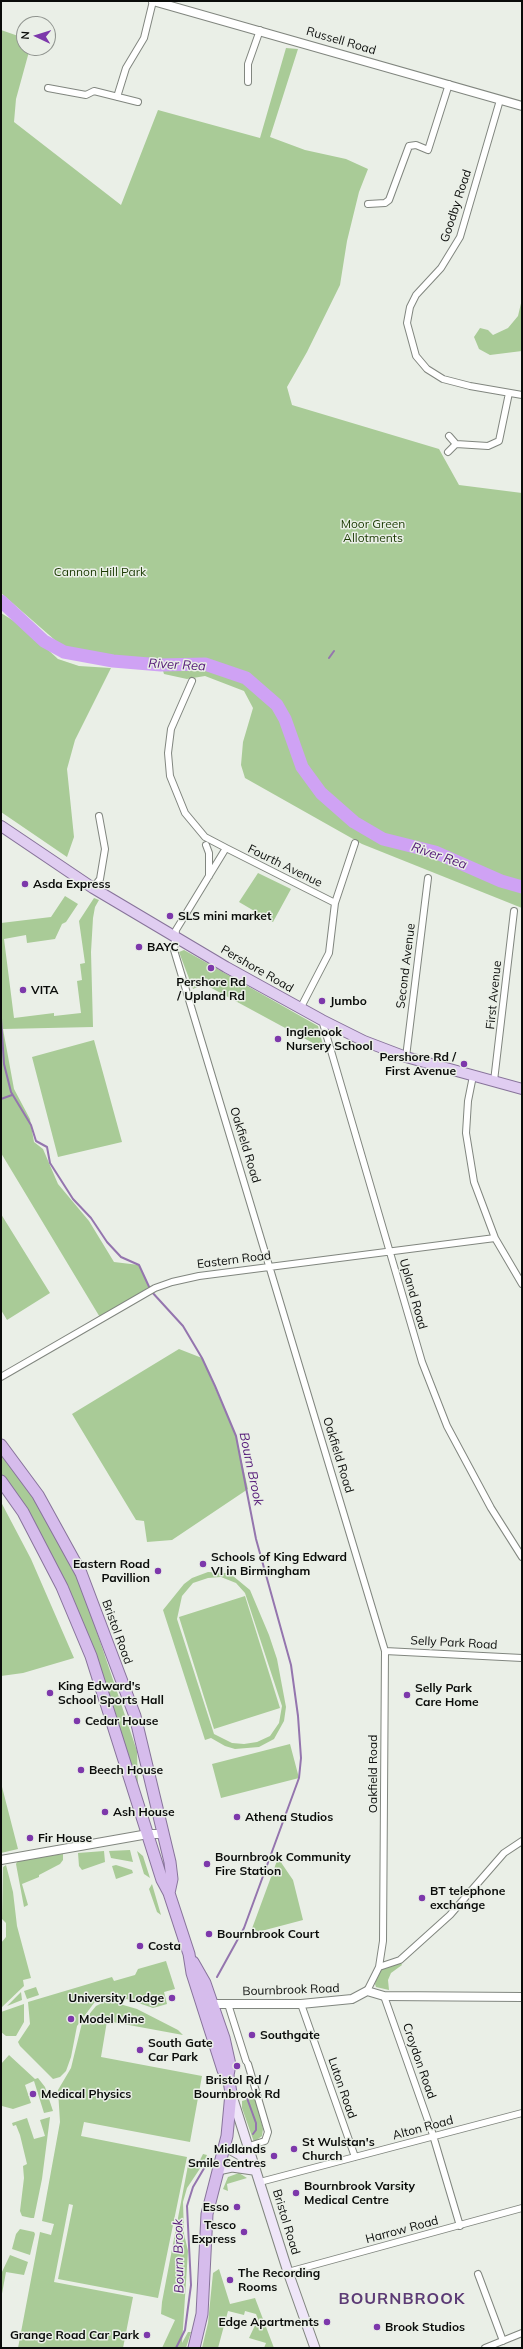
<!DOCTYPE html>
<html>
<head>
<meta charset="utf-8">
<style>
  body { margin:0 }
  #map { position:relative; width:523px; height:2349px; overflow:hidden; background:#eaefe7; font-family:Mulish,sans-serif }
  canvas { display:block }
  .frame { position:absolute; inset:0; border:2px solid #0a0c0a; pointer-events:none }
  .north { position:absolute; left:16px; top:16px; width:40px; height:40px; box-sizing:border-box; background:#eaefe7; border:1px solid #90948f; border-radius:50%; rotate:274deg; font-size:11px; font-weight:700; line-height:16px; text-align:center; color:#0a0c0a }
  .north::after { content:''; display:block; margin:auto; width:14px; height:18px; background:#7d38ab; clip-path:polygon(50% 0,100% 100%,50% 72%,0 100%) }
</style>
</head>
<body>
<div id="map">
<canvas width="523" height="2349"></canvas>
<div class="frame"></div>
<div class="north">N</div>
</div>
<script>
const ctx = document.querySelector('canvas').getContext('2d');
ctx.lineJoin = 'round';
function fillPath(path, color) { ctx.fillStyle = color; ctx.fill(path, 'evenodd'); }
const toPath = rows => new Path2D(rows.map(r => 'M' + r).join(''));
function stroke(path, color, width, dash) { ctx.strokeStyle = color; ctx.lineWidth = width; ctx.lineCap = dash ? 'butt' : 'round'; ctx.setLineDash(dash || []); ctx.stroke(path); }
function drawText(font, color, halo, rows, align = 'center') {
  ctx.font = font + ' Mulish,sans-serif'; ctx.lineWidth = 3; ctx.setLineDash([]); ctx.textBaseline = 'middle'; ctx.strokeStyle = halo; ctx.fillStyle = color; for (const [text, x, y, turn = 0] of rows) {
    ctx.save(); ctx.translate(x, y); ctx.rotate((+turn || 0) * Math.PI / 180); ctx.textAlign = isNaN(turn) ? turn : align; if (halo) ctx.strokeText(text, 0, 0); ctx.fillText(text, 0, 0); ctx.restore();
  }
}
const green = toPath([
  [1,30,24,38,24,48,30,48,16,99,14,122,121,205,158,110,260,138,286,48,298,49,270,137,305,150,346,159,368,169,359,192,347,241,340,285,307,352,287,387,292,405,439,449,459,485,522,493,522,908,362,844,245,778,241,765,243,742,253,708,244,691,205,676,187,679,164,674,160,661,79,654,64,648,1,593],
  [522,299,522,351,490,355,479,349,474,337,480,328,488,330,493,335,508,328,518,316],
  [1,613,22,626,58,659,79,666,111,668,75,740,67,769,74,837,67,857,1,812],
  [258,873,291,889,273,922,239,902],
  [65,896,78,904,66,922,62,924,55,939,27,943,26,935,4,939,14,1018,54,1013,54,1016,81,1013,77,981,82,980,80,964,85,963,79,921,94,898,99,900,95,907,93,918,91,952,93,1027,3,1029,14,1089,30,1119,34,1142,43,1149,58,1184,89,1221,114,1262,139,1265,149,1287,101,1319,1,1153,1,923,51,917],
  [184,950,318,1026,324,1049,204,984,193,989,179,952],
  [94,1040,122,1142,58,1157,32,1057],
  [1,1214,50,1293,7,1320,1,1310],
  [179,1349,202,1358,236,1436,248,1489,172,1540,147,1542,144,1521,136,1520,72,1414],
  [1,1451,34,1497,78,1576,137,1751,138,1790,122,1737,27,1512,1,1474],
  [1,1502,31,1559,74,1658,23,1673,1,1676],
  [208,1572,226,1573,233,1576,250,1590,269,1635,277,1659,286,1707,284,1721,274,1739,259,1747,235,1749,225,1746,211,1738,205,1740,163,1610,184,1584,192,1578],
  [221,1577,236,1583,245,1593,282,1706,279,1723,270,1736,257,1742,244,1744,232,1743,214,1734,177,1619,182,1596,193,1583,208,1578],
  [245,1596,280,1708,214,1729,179,1617],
  [290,1744,299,1778,221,1798,212,1764],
  [1,1783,18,1849,1,1853],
  [130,1850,133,1862,111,1858,109,1851],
  [104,1851,105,1862,82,1870,79,1866,78,1853],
  [137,1851,143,1856,150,1878,144,1874],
  [63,1854,63,1860,60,1864,39,1875,39,1877,22,1884,28,1905,24,1907,16,1864,18,1860],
  [278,1858,293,1880,303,1920,250,1934],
  [6,1865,13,1892,17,1926,31,1978,23,1980,24,1986,1,2008,1,1943,6,1937,6,1923,2,1919,3,1867],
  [116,1865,132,1870,133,1873,116,1879,112,1866],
  [152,1884,161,1915,157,1912,149,1889],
  [166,1961,175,1989,164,1992,167,2004,153,2008,118,1996,101,1998,94,2003,77,2026,71,2057,66,2071,60,2077,53,2079,20,2046,18,2042,30,2024,28,2002,112,1977,114,1981,135,1975,138,1969],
  [400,1961,402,1965,391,1973,388,1980,389,1990,376,1987,375,1984,379,1970],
  [36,1987,39,1995,27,1999,24,1991],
  [21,1992,22,2000,7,2006],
  [104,2002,113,2002,137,2009,178,2030,183,2035,107,2021,101,2057,202,2076,190,2142,84,2122,81,2136,187,2157,158,2298,58,2279,73,2205,69,2204,54,2282,133,2297,123,2348,18,2348,40,2232,51,2235,54,2224,42,2221,60,2122,58,2090,71,2068,82,2023,96,2006],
  [24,2004,24,2022,16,2036,6,2036,1,2032,1,2012],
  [9,2055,35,2079,38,2078,45,2087,53,2111,44,2113,34,2081,25,2085,31,2103,13,2109,2,2106,1,2064],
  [255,2097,263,2129,262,2136,254,2142,242,2108,242,2101],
  [50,2117,42,2179,34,2218,31,2218,22,2216,20,2211,24,2178,23,2166,27,2164,20,2135,16,2125,13,2126,12,2123,27,2118,34,2139,45,2136,40,2120],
  [203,2154,207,2155,203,2164,187,2188,183,2202,184,2234,188,2251,182,2343,188,2332,191,2332,186,2348,162,2348,175,2320,161,2314,162,2302,189,2160,199,2162],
  [239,2173,247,2178,227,2184,228,2191,223,2189,228,2177],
  [20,2229,34,2232,35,2234,30,2255,12,2249,16,2234],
  [10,2255,28,2262,24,2275,6,2272,1,2299,1,2274],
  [219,2269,230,2304,255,2298,274,2348,264,2348,266,2343,249,2338,258,2319,256,2314,245,2311,244,2315,228,2311,218,2348,202,2348,208,2323,213,2273]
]);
const stream = toPath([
  [329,658,334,651],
  [1,1018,4,1064,11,1092,31,1125,36,1141,47,1147,50,1163,73,1199,91,1218,107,1242,121,1257,139,1265,151,1291,183,1326,202,1358,215,1386,236,1436,256,1539,291,1665,298,1716,301,1758,299,1778,244,1928,217,1977],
  [1,1099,12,1095],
  [247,2098,256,2123,256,2130,253,2134],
  [176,2348,185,2330,191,2285,187,2206,193,2187,206,2165]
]);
const river = toPath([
  [1,601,44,641,64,652,113,661,161,665,205,664,246,678,277,705,285,719,302,767,321,793,354,822,383,839,435,852,501,881,522,887]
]);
const minor = toPath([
  [248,82,248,64,260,30],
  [48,88,86,95,94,91,138,102],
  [117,97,126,68,144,38,153,1],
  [500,100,460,237,441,268,416,295,410,307,407,323,416,356,427,369,443,379,470,386,522,395],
  [368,204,385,203,389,200,409,146,416,145,428,150,449,84],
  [456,444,488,446,499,441,509,393],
  [448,452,456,444,449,436],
  [192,681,171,729,168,753,170,776,185,813,205,837,226,848,176,930,174,950,385,1651,383,1941,379,1967,367,1991],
  [206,845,209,853,209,876],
  [226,848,335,903],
  [93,888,100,879,105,849,99,816],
  [300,1009,329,953,335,903,355,843],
  [322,1020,422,1362,447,1426,491,1508,522,1557],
  [406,1057,428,878],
  [473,1076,468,1101,466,1133,474,1182,495,1238,522,1284],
  [494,1081,514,911],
  [1,1377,155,1288,172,1282,199,1276,495,1238],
  [385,1651,522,1658],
  [379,1967,400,1960,450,1915,504,1853,522,1841],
  [384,1996,432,2132,460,2226],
  [228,2004,246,2061],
  [301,2004,355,2157],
  [248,2064,268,2132,265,2141,249,2146],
  [260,2182,522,2113],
  [288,2272,522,2208],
  [478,2274,503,2341],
  [485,2348,522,2333]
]);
const tertiary = toPath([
  [153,1,522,106],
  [1,1860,148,1834,164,1834],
  [207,2004,301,2004,352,1999,367,1991,384,1996,522,1997]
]);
const secondary = toPath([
  [231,2093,288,2272,315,2348],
  [224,2146,240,2155,255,2171],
  [218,2170,232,2167,253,2170]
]);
const primary = toPath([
  [1,826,93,888,226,967,322,1020,364,1041,406,1057,522,1089]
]);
const trunk = toPath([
  [1,1445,38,1495,81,1573,135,1716,170,1862,172,1879,169,1893],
  [1,1481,23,1512,62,1587,91,1656,162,1880,169,1893,189,1954,192,1973,223,2070,228,2075],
  [193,1962,205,1983,224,2038,230,2065,228,2075,231,2093,227,2136,207,2214,202,2314,194,2348]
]);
const markers = [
  [25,884,4,"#7d38ab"],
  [170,916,4,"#7d38ab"],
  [139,947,4,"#7d38ab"],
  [211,968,4,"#7d38ab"],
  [23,990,4,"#7d38ab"],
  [322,1001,4,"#7d38ab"],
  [278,1039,4,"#7d38ab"],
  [464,1064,4,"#7d38ab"],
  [203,1564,4,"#7d38ab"],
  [158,1571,4,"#7d38ab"],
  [50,1693,4,"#7d38ab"],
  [407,1695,4,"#7d38ab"],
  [77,1721,4,"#7d38ab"],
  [81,1770,4,"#7d38ab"],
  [105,1812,4,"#7d38ab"],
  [237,1817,4,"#7d38ab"],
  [30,1838,4,"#7d38ab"],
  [207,1864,4,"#7d38ab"],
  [422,1898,4,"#7d38ab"],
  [209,1934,4,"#7d38ab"],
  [140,1946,4,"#7d38ab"],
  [172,1998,4,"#7d38ab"],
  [71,2019,4,"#7d38ab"],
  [252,2035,4,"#7d38ab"],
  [140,2050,4,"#7d38ab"],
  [237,2066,4,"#7d38ab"],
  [33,2094,4,"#7d38ab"],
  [294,2149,4,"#7d38ab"],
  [274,2156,4,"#7d38ab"],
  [296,2193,4,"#7d38ab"],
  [237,2207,4,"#7d38ab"],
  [244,2232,4,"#7d38ab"],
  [230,2280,4,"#7d38ab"],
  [327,2322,4,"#7d38ab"],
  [377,2327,4,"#7d38ab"],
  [147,2335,4,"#7d38ab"]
];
const streetNames = [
  ["Russell Road",341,41,16],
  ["Goodby Road",456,206,-72],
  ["Fourth Avenue",285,866,26],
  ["Second Avenue",406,966,-83],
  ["Pershore Road",257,969,30],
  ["First Avenue",494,995,-84],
  ["Oakfield Road",245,1145,73],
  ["Eastern Road",234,1260,-7],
  ["Upland Road",413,1294,74],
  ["Oakfield Road",338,1455,73],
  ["Bristol Road",117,1632,70],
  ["Selly Park Road",454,1643,3],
  ["Oakfield Road",373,1774,-90],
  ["Bournbrook Road",291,1990,-2],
  ["Croydon Road",419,2061,71],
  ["Luton Road",342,2088,71],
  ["Alton Road",423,2128,-15],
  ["Bristol Road",286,2222,73],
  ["Harrow Road",402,2230,-15]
];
const parkNames = [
  ["Moor Green",373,524],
  ["Allotments",373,538],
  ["Cannon Hill Park",100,572]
];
const poiNames = [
  ["Asda Express",33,884],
  ["SLS mini market",178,916],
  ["BAYC",147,947],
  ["Pershore Rd",211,982,"center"],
  ["/ Upland Rd",211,996,"center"],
  ["VITA",31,990],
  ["Jumbo",330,1001],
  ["Inglenook",286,1032],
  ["Nursery School",286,1046],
  ["Pershore Rd /",456,1057,"right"],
  ["First Avenue",456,1071,"right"],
  ["Schools of King Edward",211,1557],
  ["VI in Birmingham",211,1571],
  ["Eastern Road",150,1564,"right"],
  ["Pavillion",150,1578,"right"],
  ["King Edward's",58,1686],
  ["School Sports Hall",58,1700],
  ["Selly Park",415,1688],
  ["Care Home",415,1702],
  ["Cedar House",85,1721],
  ["Beech House",89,1770],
  ["Ash House",113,1812],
  ["Athena Studios",245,1817],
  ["Fir House",38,1838],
  ["Bournbrook Community",215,1857],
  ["Fire Station",215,1871],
  ["BT telephone",430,1891],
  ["exchange",430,1905],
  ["Bournbrook Court",217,1934],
  ["Costa",148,1946],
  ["University Lodge",164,1998,"right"],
  ["Model Mine",79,2019],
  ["Southgate",260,2035],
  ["South Gate",148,2043],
  ["Car Park",148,2057],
  ["Bristol Rd /",237,2080,"center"],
  ["Bournbrook Rd",237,2094,"center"],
  ["Medical Physics",41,2094],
  ["St Wulstan's",302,2142],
  ["Church",302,2156],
  ["Midlands",266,2149,"right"],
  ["Smile Centres",266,2163,"right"],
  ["Bournbrook Varsity",304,2186],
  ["Medical Centre",304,2200],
  ["Esso",229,2207,"right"],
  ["Tesco",236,2225,"right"],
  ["Express",236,2239,"right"],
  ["The Recording",238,2273],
  ["Rooms",238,2287],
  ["Edge Apartments",319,2322,"right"],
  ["Brook Studios",385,2327],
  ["Grange Road Car Park",139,2335,"right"]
];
const waterNames = [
  ["River Rea",177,665,3],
  ["River Rea",439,856,19],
  ["Bourn Brook",251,1469,78],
  ["Bourn Brook",179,2256,-91]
];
const districtNames = [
  ["BOURNBROOK",402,2299]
];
fillPath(green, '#a9cb97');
stroke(stream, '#9475ae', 2);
stroke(river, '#cfa2f4', 13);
stroke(minor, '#81867f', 8);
stroke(tertiary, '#81867f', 10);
stroke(secondary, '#81867f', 11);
stroke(primary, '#87739a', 12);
stroke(trunk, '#87739a', 13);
stroke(minor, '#fff', 6);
stroke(tertiary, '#fff', 8);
stroke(secondary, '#efe6f8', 9);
stroke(primary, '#e0cdf1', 10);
stroke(trunk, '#d6bcec', 11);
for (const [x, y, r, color] of markers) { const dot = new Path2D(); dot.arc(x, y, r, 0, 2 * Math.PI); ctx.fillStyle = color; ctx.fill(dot); stroke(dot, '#eaefe7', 1.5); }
drawText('12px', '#0a0c0a', '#eaefe7', streetNames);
drawText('12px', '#193900', '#eaefe7', parkNames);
drawText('bold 12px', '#0a0c0a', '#eaefe7', poiNames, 'left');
drawText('italic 13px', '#521676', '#eaefe7', waterNames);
ctx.letterSpacing = '1px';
drawText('bold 16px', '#5c3b75', '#eaefe7', districtNames);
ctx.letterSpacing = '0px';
</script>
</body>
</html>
